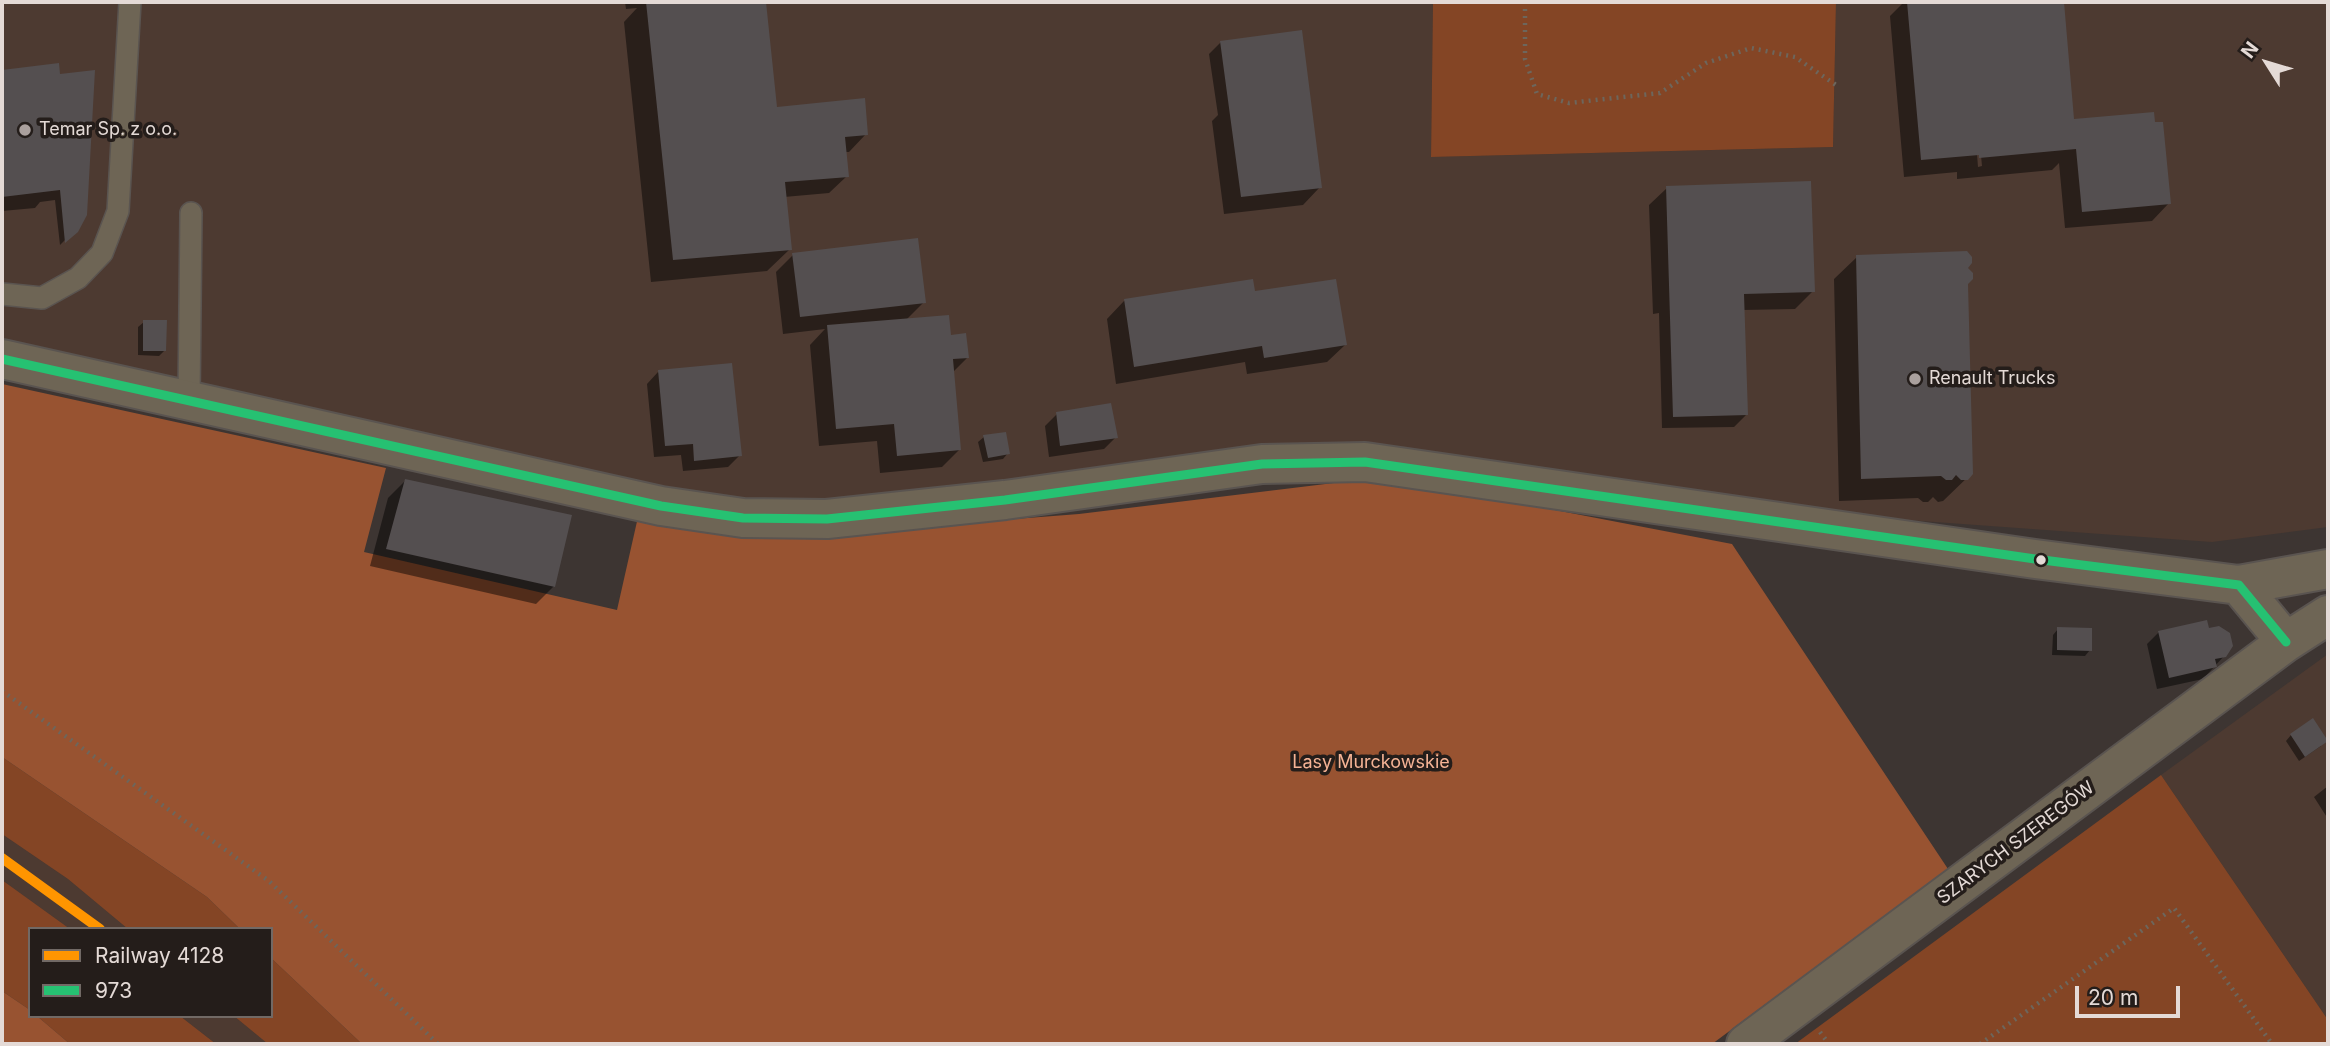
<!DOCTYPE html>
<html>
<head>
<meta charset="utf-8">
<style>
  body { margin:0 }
  #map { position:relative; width:2330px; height:1046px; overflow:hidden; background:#3d3532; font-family:Inter,sans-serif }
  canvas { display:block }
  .frame { position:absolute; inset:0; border:4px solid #e4dad6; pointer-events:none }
  .legend { position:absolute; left:28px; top:927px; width:245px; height:91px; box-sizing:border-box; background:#241d1a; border:2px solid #716965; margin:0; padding:9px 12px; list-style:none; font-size:21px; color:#e4dad6 }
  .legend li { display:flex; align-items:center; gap:14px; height:35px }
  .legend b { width:35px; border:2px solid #716965 }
  .north { position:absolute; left:2232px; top:28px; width:70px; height:70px; -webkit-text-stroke:5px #241d1a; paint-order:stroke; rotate:307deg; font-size:19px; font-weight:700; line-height:28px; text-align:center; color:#e4dad6 }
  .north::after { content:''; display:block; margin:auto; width:24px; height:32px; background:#e4dad6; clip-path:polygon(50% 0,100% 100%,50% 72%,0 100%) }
  .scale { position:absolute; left:2075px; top:986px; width:105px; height:32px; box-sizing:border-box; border:4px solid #e4dad6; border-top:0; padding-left:9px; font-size:21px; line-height:24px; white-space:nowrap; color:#e4dad6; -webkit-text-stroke:5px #241d1a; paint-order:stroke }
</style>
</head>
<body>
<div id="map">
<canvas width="2330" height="1046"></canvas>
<div class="frame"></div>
<ul class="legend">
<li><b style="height:9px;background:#ff9500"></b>Railway 4128</li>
<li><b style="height:9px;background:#26c172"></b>973</li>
</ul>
<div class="north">N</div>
<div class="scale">20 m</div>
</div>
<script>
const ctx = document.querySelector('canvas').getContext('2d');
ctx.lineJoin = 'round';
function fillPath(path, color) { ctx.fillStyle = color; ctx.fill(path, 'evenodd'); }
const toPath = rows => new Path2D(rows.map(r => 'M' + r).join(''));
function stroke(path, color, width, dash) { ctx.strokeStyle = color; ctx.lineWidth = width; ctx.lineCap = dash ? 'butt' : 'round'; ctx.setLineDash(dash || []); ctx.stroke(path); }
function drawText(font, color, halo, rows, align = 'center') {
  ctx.font = font + ' Inter,sans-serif'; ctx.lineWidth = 7; ctx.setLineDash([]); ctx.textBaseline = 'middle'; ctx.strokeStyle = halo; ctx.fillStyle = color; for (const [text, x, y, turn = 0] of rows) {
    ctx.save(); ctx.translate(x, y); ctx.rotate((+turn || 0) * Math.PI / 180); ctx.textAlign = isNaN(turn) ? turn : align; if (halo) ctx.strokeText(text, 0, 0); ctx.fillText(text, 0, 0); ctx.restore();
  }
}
const built = toPath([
  [2,2,1433,2,1431,157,1833,147,1836,2,2328,2,2328,527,2212,542,1838,515,1429,451,1280,445,1128,474,742,512,2,352],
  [2328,654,2328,1020,2161,775],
  [2,834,68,879,128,929,70,929,2,880],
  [180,1016,234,1016,268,1044,216,1044]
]);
const green = toPath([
  [1433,2,1836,2,1833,147,1431,157],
  [2,757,207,897,240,929,128,929,68,879,2,834],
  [2161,775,2328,1020,2328,1044,1795,1044],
  [2,880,70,929,30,929,30,1010,2,991],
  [271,958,362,1044,268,1044,234,1016,271,1016],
  [37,1016,180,1016,216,1044,70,1044]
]);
const forest = toPath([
  [2,384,386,468,364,552,617,610,638,517,821,534,1079,514,1383,477,1732,544,1948,869,1712,1044,362,1044,271,958,271,929,240,929,207,897,2,757],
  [2,991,30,1010,30,1016,37,1016,70,1044,2,1044]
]);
const shadow = toPath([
  [625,2,765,2,776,111,866,134,849,152,845,152,847,176,829,193,784,197,790,249,767,271,651,282,624,22,637,8,626,9],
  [1904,2,2062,2,2072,123,2169,203,2152,221,2065,228,2059,163,2052,170,1957,179,1957,172,1904,177,1890,16],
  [1972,90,1975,90,1982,166,1978,167],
  [1221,42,1320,187,1303,205,1224,214,1212,121,1218,115,1209,54],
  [58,65,83,222,60,245,55,200,40,202,35,208,2,211,2,72],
  [1667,188,1813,291,1795,309,1742,310,1746,415,1734,427,1662,428,1659,313,1653,314,1649,205],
  [793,255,924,302,906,320,949,337,967,358,953,372,959,450,942,467,880,473,877,441,819,446,810,345,825,329,783,334,776,272],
  [1857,257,1965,268,1971,474,1943,501,1938,502,1933,497,1928,502,1923,502,1918,498,1839,501,1834,279],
  [1124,301,1345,345,1327,362,1247,374,1245,362,1116,384,1107,319],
  [144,322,165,350,159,356,138,355,138,327],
  [658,372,740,455,728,467,683,471,681,455,654,457,647,384],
  [1057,414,1116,437,1104,449,1049,457,1045,426],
  [984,437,1008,453,1003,459,983,462,978,442],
  [405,481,554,586,536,604,370,566,388,498],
  [2058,629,2090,650,2085,656,2052,655,2053,635],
  [2207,630,2225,655,2203,679,2157,689,2147,644,2159,632],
  [2291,735,2321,746,2299,761,2286,741],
  [2328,786,2328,819,2314,797]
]);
const building = toPath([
  [646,2,766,2,777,107,865,98,868,135,845,137,849,177,785,182,792,250,673,260],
  [1907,2,2064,2,2074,119,2154,112,2155,122,2163,122,2171,204,2082,212,2076,149,1979,158,1979,155,1921,160],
  [1302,30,1322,188,1241,197,1220,41],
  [59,63,60,74,95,70,87,215,78,232,65,243,60,190,2,197,2,70],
  [1811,181,1815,292,1744,294,1748,415,1673,417,1666,186],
  [918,238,926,303,800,317,792,253],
  [1967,251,1972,257,1972,263,1968,268,1973,273,1973,279,1968,284,1973,474,1968,480,1961,480,1956,475,1952,480,1946,480,1941,476,1861,479,1856,255],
  [1253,279,1255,291,1336,279,1347,345,1264,358,1262,346,1134,367,1124,299],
  [949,315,951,335,966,333,969,358,953,359,961,450,897,456,894,424,836,429,827,325],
  [143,320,167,320,166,351,143,351],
  [732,363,742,456,694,461,693,444,665,446,658,370],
  [1111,403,1118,438,1060,446,1056,412],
  [1006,432,1010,454,988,458,983,435],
  [405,479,572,515,555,587,386,549],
  [2207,620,2209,628,2219,626,2230,633,2233,646,2226,657,2215,659,2217,667,2169,678,2158,631],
  [2057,627,2092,628,2092,651,2057,650],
  [2313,718,2328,741,2305,757,2290,734]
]);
const path = toPath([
  [1525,2,1525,59,1537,94,1569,103,1660,93,1706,63,1751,48,1795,57,1836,85],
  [2,691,269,881,438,1044],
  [1820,1032,1829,1044],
  [1980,1044,2174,908,2272,1044]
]);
const service = toPath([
  [2,294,42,298,78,278,102,253,118,211,130,2],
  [189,400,191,213]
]);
const tertiary = toPath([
  [2,359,661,506,743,518,827,519,1005,500,1262,464,1365,462,2035,559,2239,585,2286,642],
  [2239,585,2328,569],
  [1746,1044,2286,642,2328,615]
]);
const bus1 = toPath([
  [2,359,661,506,743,518,827,519,1005,500,1262,464,1365,462,2035,559,2239,585,2286,642]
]);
const rail1 = toPath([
  [2,858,100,929]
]);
const markers = [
  [25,130,7,"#aaa09d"],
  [1915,379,7,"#aaa09d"],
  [2041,560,6,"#e4dad6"]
];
const poiNames = [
  ["Temar Sp. z o.o.",39,130],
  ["Renault Trucks",1929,379]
];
const parkNames = [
  ["Lasy Murckowskie",1371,763]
];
const streetNames = [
  ["SZARYCH SZEREGÓW",2016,843,-37]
];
fillPath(built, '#4d3a31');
fillPath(green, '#844525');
fillPath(forest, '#985331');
fillPath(shadow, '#0007');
fillPath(building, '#544f50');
stroke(service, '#5a5450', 24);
stroke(tertiary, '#5a5450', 42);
stroke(path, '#6d665c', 4.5, [2, 5]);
stroke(service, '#6e6555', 21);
stroke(tertiary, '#6e6555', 38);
stroke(bus1, '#26c172', 9);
stroke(rail1, '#ff9500', 10);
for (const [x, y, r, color] of markers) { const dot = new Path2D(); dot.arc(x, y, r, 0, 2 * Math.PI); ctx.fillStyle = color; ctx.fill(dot); stroke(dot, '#241d1a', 2.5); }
drawText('18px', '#e4dad6', '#241d1a', poiNames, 'left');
drawText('18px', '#f5b395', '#241d1a', parkNames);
drawText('18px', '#e4dad6', '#241d1a', streetNames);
</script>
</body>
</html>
